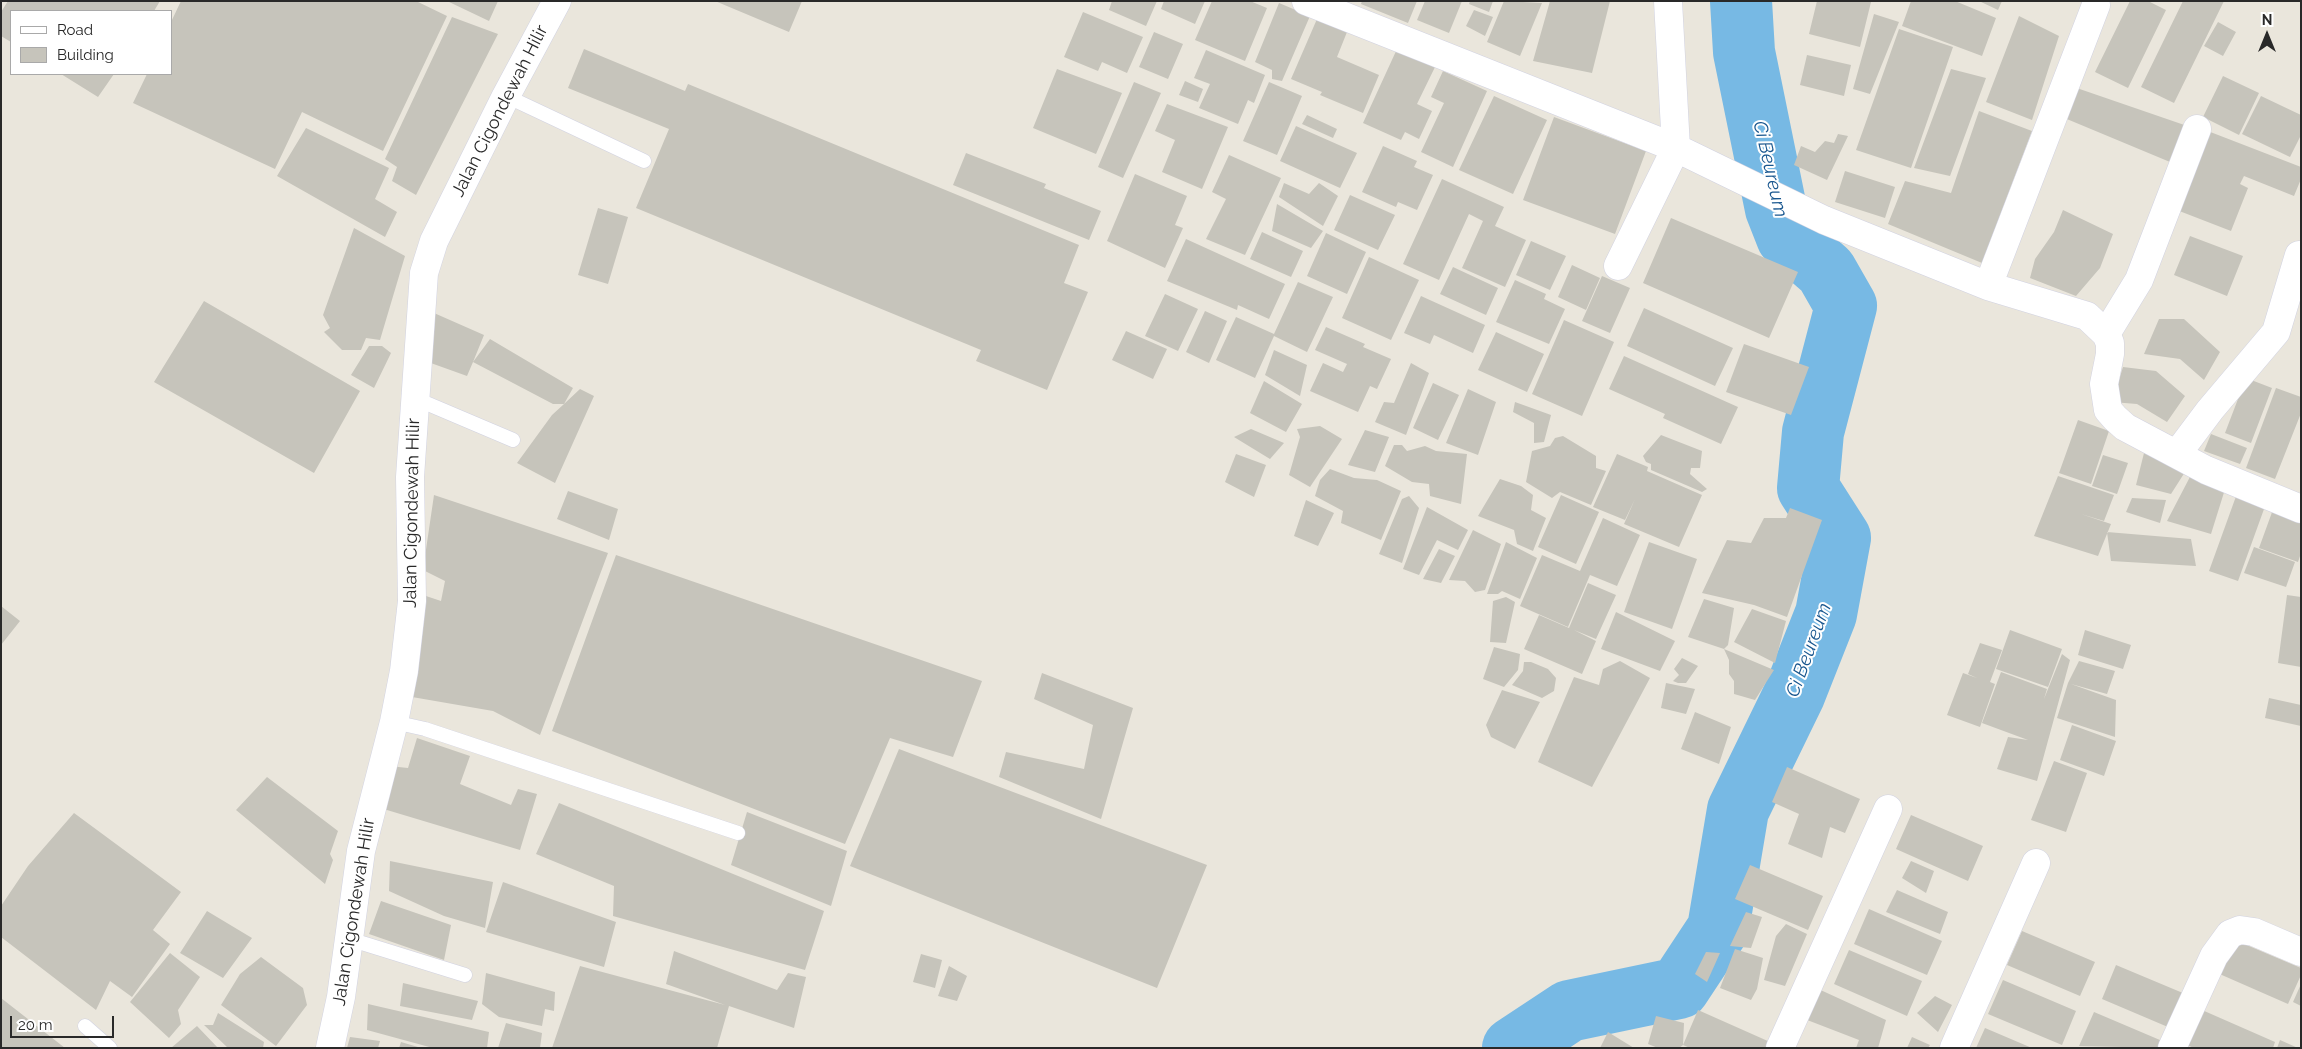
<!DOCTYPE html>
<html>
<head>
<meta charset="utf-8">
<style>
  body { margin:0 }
  #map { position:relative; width:2302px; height:1049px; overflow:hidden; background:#eae6dc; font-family:Raleway,sans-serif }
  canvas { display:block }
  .frame { position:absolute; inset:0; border:2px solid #292929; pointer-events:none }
  .legend { position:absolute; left:10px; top:10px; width:162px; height:65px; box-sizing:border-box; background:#fff; border:1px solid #a9a9a9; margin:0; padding:6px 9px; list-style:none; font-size:15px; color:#292929 }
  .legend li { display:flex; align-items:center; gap:10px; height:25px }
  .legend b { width:25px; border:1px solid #a9a9a9 }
  .north { position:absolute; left:2242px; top:10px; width:50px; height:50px; -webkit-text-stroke:4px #fff; paint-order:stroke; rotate:0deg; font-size:14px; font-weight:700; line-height:20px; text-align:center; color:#292929 }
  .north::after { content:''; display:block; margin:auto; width:18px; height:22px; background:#292929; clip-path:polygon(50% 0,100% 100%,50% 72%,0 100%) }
  .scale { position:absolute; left:10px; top:1016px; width:104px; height:22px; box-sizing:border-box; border:2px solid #292929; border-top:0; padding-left:6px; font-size:15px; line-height:18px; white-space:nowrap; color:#292929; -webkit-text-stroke:4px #fff; paint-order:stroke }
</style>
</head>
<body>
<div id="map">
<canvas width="2302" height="1049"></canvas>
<div class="frame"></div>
<ul class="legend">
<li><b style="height:6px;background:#fff"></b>Road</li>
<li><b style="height:14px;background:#c6c4bb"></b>Building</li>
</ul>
<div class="north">N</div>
<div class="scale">20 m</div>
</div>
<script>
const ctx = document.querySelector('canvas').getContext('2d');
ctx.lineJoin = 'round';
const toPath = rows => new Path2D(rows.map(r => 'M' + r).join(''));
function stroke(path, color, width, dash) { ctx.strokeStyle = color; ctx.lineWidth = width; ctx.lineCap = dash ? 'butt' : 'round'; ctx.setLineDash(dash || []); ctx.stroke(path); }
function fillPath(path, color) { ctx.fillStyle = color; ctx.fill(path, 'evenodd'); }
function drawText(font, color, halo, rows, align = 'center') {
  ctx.font = font + ' Raleway,sans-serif'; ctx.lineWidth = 4; ctx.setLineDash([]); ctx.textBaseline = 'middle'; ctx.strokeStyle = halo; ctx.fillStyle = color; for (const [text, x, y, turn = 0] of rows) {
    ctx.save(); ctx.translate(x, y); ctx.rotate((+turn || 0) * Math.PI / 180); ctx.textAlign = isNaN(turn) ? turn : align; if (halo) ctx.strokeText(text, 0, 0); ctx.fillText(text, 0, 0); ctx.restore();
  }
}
const river = toPath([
  [1513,1048,1569,1011,1679,988,1718,929,1738,810,1794,695,1826,614,1840,538,1808,488,1813,432,1846,306,1826,271,1787,237,1776,209,1744,52,1741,1]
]);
const building = toPath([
  [8,1,160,1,154,11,11,11,11,42,1,36,1,12],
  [181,1,416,1,447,16,383,151,302,112,275,169,133,103,147,74,171,74,171,22],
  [447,1,498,1,489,21],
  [715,1,802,1,789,32],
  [1112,1,1157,1,1146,26,1109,10],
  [1164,1,1205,1,1195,24,1161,9],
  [1212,1,1250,1,1267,8,1245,61,1195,40],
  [1362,1,1417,1,1408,23,1361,4],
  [1425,1,1462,1,1449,33,1417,20],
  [1470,1,1493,1,1489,12,1469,4],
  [1504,1,1542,3,1520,56,1487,42],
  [1550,1,1610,1,1592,73,1533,61],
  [1817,1,1871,2,1860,47,1809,34],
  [1911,1,1955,1,1996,18,1982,56,1902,26],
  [1979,1,2002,1,1998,10],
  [2130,1,2148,1,2166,10,2128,88,2095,72],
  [2183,1,2224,1,2174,103,2141,87],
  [1279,3,1310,16,1282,81,1272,79,1272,70,1255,62],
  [1474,10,1493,17,1485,36,1466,26],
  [1083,12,1143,37,1127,73,1102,62,1098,71,1064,57],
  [1874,14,1899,22,1870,94,1853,89],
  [2019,16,2059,36,2032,120,1986,102],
  [452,17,498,34,416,195,392,181,397,167,385,159],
  [1317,19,1347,32,1337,57,1379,75,1363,113,1320,95,1322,92,1291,79],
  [2218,22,2236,32,2223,56,2204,46],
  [1899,29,1953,47,1911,168,1856,150],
  [1154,32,1183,44,1168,79,1139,67],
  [584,49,685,91,688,84,1079,245,1064,283,1088,292,1047,390,976,361,981,350,636,208,669,129,568,88],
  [1397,49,1435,67,1417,104,1432,111,1419,139,1405,132,1401,140,1363,123],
  [1206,50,1265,75,1254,103,1248,100,1238,124,1199,108,1210,84,1194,78],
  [1807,55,1851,65,1844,96,1800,85],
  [1057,69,1122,93,1096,154,1033,128],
  [1951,69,1986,78,1950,176,1914,168],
  [1443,71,1487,91,1453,167,1421,152,1444,103,1431,97],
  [61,74,114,74,98,97],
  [2223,76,2259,93,2239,135,2203,117],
  [1185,81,1203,89,1198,102,1179,95],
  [1134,82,1161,93,1123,178,1098,167],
  [1269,82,1302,96,1277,155,1243,141],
  [2068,85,2196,129,2182,167,2062,117],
  [1494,96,1547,120,1513,194,1459,170],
  [2261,96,2301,115,2301,135,2290,157,2242,134],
  [1167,104,1228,127,1202,189,1162,172,1175,140,1155,131],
  [1979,111,2032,131,1982,263,1888,224,1905,181,1951,193],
  [1307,115,1337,129,1333,138,1302,124],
  [1554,117,1646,151,1615,234,1523,200],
  [1296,126,1357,153,1340,188,1280,161],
  [306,128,389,168,375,199,397,212,385,237,277,176],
  [2200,128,2301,167,2301,179,2294,196,2244,176,2240,184,2248,188,2231,231,2169,207],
  [1838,134,1848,136,1827,180,1794,165,1801,146,1815,152,1825,141,1834,143],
  [1383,146,1417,161,1414,167,1433,175,1417,210,1398,202,1396,207,1362,192],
  [966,153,1046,184,1044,188,1101,211,1089,240,953,185],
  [1229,155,1281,178,1245,255,1206,239,1226,199,1212,192],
  [1845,171,1895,187,1885,218,1835,202],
  [1135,174,1187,196,1175,225,1183,228,1165,268,1107,241],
  [1442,179,1504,207,1495,226,1526,240,1505,287,1462,268,1483,221,1469,214,1439,280,1403,264],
  [1284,183,1309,194,1319,183,1338,196,1323,226,1279,197],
  [1350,195,1395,215,1378,250,1334,230],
  [1277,204,1323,231,1311,248,1272,231],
  [598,208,628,217,608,284,578,275],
  [2063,210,2113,234,2100,268,2076,296,2030,278,2035,259,2054,232],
  [1671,218,1798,272,1769,338,1643,283],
  [354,228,405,256,380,340,366,338,361,350,342,350,324,332,330,328,323,315],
  [1262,232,1303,251,1291,277,1250,259],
  [1326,233,1366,252,1347,294,1307,276],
  [2190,236,2243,256,2227,296,2174,275],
  [1186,239,1285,284,1269,319,1238,305,1237,310,1167,281],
  [1531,241,1566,256,1550,290,1516,275],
  [1369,257,1419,280,1391,340,1342,318],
  [1572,265,1600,278,1586,310,1558,297],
  [1453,267,1498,288,1486,315,1440,294],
  [1602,276,1630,288,1610,333,1582,321],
  [1515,280,1546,294,1544,299,1565,309,1549,344,1496,322],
  [1298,282,1333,297,1307,352,1274,336,1255,378,1216,360,1236,317,1274,334],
  [1165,294,1198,309,1178,351,1145,336],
  [1421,296,1485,325,1473,353,1434,335,1430,344,1404,333],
  [204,301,360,391,314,473,154,382],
  [1644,308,1733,348,1715,386,1627,346],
  [1205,311,1227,321,1209,363,1186,352],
  [434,313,484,335,473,362,490,339,573,388,564,404,580,389,594,396,555,483,517,463,552,415,564,404,553,404,473,362,467,376,428,362],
  [2159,319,2184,319,2220,352,2204,380,2180,359,2144,354],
  [1564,320,1614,342,1582,416,1532,394],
  [1326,327,1365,344,1363,347,1391,359,1377,389,1370,386,1358,412,1310,391,1323,363,1343,372,1347,364,1315,350],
  [1126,331,1167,349,1153,379,1112,360],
  [1496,332,1544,354,1527,392,1478,370],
  [1744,344,1809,367,1791,415,1726,392],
  [369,346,382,346,391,353,374,388,351,375],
  [1274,350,1307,365,1300,396,1265,375],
  [1624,356,1738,407,1721,444,1663,418,1665,414,1609,389],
  [1411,363,1429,373,1406,435,1375,422,1384,402,1394,403],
  [2123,367,2156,371,2185,396,2167,422,2137,404,2112,402],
  [2246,378,2272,388,2251,443,2225,433],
  [1264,381,1302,404,1286,432,1250,413],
  [1433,383,1459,395,1438,440,1413,428],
  [2276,388,2301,397,2301,413,2275,479,2246,468],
  [1468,389,1496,402,1478,455,1446,443],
  [1515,402,1551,415,1544,442,1534,443,1534,423,1513,412],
  [2078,420,2109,431,2091,484,2059,473],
  [1320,426,1342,439,1310,487,1289,475,1300,437,1297,429],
  [1251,429,1284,443,1270,459,1234,437],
  [1365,430,1389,437,1375,472,1348,465],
  [2211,434,2247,448,2240,464,2204,451],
  [1661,435,1702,451,1700,468,1691,468,1690,474,1707,489,1702,492,1651,470,1651,464,1646,462,1643,456],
  [1563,436,1596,456,1596,468,1606,471,1591,505,1560,492,1552,498,1526,482,1532,451,1550,446,1555,438],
  [1394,445,1402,445,1407,451,1425,446,1436,451,1467,454,1461,504,1430,496,1429,484,1412,482,1385,466],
  [2146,445,2185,472,2171,494,2136,485],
  [1236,454,1266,465,1254,497,1225,482],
  [1617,454,1648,467,1647,471,1702,495,1679,547,1624,524,1635,499,1625,520,1593,507],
  [2103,455,2128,463,2117,494,2092,486],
  [1330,469,1354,478,1377,480,1401,491,1381,540,1341,523,1343,511,1315,496,1320,480],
  [2192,473,2226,486,2211,534,2167,521],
  [2058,476,2114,495,2104,521,2081,514,2111,524,2098,556,2034,536],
  [1500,479,1521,486,1533,495,1531,510,1546,518,1533,551,1517,544,1514,530,1478,516],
  [2239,488,2268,498,2238,581,2209,571],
  [568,491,618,509,609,540,557,519],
  [434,495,608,553,540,735,493,711,412,697,423,595,441,601,445,581,423,570],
  [1561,495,1599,512,1576,564,1538,547],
  [1409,496,1419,508,1402,563,1379,554,1402,499],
  [2132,498,2166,500,2160,523,2126,512],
  [1306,500,1334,513,1318,546,1294,536],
  [2275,504,2301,514,2301,553,2298,562,2259,548],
  [1427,507,1468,530,1458,550,1437,540,1419,575,1403,569],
  [1790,508,1822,520,1787,617,1754,605,1702,593,1727,540,1751,543,1764,518,1786,518],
  [1603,518,1640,535,1617,586,1590,575,1568,627,1520,606,1542,555,1580,571],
  [1473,530,1501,544,1485,590,1475,592,1465,581,1449,580],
  [2107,532,2191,539,2196,566,2111,561],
  [1506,542,1537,558,1520,599,1502,591,1498,594,1487,594],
  [1649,542,1697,559,1672,629,1624,612],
  [2254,547,2295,562,2286,587,2244,573],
  [1439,549,1455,556,1441,583,1423,579],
  [616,555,982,681,953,757,890,738,845,844,552,731],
  [1588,583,1616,595,1596,639,1574,630,1596,641,1582,674,1524,649,1539,615,1569,628],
  [2287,595,2301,597,2301,667,2278,663],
  [1506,597,1515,602,1506,643,1490,642,1493,601],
  [1704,599,1734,608,1728,645,1724,649,1688,637],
  [1,606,20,621,1,645],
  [1752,609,1786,621,1775,663,1734,642],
  [1616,612,1675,641,1660,671,1601,649],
  [2010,630,2062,649,2048,687,1996,669],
  [2085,630,2131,645,2123,669,2078,655],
  [1980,643,2002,650,1990,682,1995,684,1980,727,1947,715,1963,673,1977,678,1968,674],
  [1494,647,1520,654,1518,670,1504,687,1483,679],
  [1724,649,1774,670,1755,700,1734,694,1734,681,1729,674,1729,660],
  [2062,654,2070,660,2037,781,1997,769,2008,737,2028,740,1982,723,2001,672,2047,689,2044,699],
  [1682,658,1698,666,1686,683,1678,683,1673,681,1679,675,1674,669],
  [1620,661,1650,678,1592,787,1538,762,1574,677,1599,685,1603,669],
  [2079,661,2115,671,2107,694,2071,684,2116,700,2115,737,2057,718,2068,683],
  [1524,662,1531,662,1548,669,1556,678,1554,691,1542,698,1512,685,1523,671],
  [1042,673,1133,708,1101,819,999,777,1006,752,1084,769,1093,725,1034,699],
  [1666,683,1695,689,1686,714,1661,708],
  [1502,690,1540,702,1515,749,1491,737,1486,725],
  [2269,698,2301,705,2301,726,2265,718],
  [1695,712,1731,727,1719,764,1681,749],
  [2072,725,2116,741,2104,776,2060,760],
  [417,738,470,756,460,784,511,805,518,789,537,794,520,850,377,807,389,766,408,768],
  [899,749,1207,865,1157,988,850,866],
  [2054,761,2087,773,2066,832,2031,820],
  [1787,767,1860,799,1845,833,1830,827,1822,858,1788,844,1799,814,1772,802],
  [267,777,338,831,330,854,333,860,325,884,236,810],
  [559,803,824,911,805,970,613,916,614,886,536,854],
  [747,812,847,851,831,906,731,865],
  [74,813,181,892,153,930,170,944,132,997,110,981,96,1010,1,937,1,906,28,866],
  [1911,815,1983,846,1968,881,1896,849],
  [390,861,493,882,485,928,444,916,389,891],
  [1911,861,1934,871,1926,893,1902,878],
  [1750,865,1823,896,1808,930,1735,899],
  [503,882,616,922,604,967,486,932],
  [1897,890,1948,912,1940,934,1886,912],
  [381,901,451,925,444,960,369,934],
  [1869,909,1942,941,1927,975,1854,944],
  [207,911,252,938,223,978,180,953],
  [1746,912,1762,917,1751,948,1730,946],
  [1786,924,1807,934,1785,986,1764,980,1776,936],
  [2022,931,2095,962,2080,996,2007,965],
  [2230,938,2301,968,2301,975,2288,1004,2215,972],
  [1735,949,1763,958,1757,989,1751,1000,1720,988],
  [1849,950,1922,981,1907,1016,1834,984],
  [674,951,777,990,788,973,806,977,794,1028,729,1006,717,1048,552,1048,580,966,725,1005,666,984],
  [1706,952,1720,953,1707,982,1695,974],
  [170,953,200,977,178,1010,181,1024,169,1038,130,1002],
  [921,954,942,960,935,988,913,982],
  [261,957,303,988,307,1005,276,1046,221,1005,240,974],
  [2116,965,2190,996,2175,1030,2102,999],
  [949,966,967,976,957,1001,938,996],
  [486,973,555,992,554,1011,545,1009,542,1026,499,1017,482,1004],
  [2003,980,2076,1011,2062,1045,1988,1014],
  [403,983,478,1001,472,1020,400,1006],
  [2301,984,2301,1006,2293,1002],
  [1814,987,1886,1020,1878,1048,1856,1048,1859,1040,1802,1018],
  [1935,996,1952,1005,1938,1032,1917,1013],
  [1,998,65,1048,1,1048],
  [368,1004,489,1032,487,1048,433,1048,367,1030],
  [1698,1010,1770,1042,1768,1048,1690,1048,1683,1045,1679,1048,1658,1048,1648,1044,1656,1016,1684,1023,1683,1045],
  [2202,1010,2275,1042,2273,1048,2194,1048,2187,1045],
  [2094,1012,2167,1043,2165,1048,2079,1046],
  [218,1013,264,1042,263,1048,228,1048,204,1025,213,1025],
  [506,1023,542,1033,540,1048,498,1048],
  [197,1026,218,1048,171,1048],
  [1985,1028,2032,1048,1976,1048],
  [1608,1032,1634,1048,1600,1048],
  [350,1037,380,1041,378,1048,347,1048],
  [1912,1037,1930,1045,1928,1048,1907,1048],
  [2280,1040,2298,1048,2277,1048],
  [401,1042,418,1047,418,1048,399,1048]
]);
const service = toPath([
  [506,96,644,161],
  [414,398,513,440],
  [394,722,425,729,738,833],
  [349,939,465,975],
  [85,1026,110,1048]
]);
const minor = toPath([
  [1306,1,1676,148,1824,220,1988,286,2087,316,2106,334,2110,343,2110,354,2104,384,2108,410,2115,418,2125,427,2206,470,2301,509],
  [1618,266,1676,148,1668,1],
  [1988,286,2096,5],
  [2106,334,2139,280,2197,129],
  [2177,454,2210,410,2276,332,2299,255],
  [1780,1048,1888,809],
  [1954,1048,2036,863],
  [2172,1048,2214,956,2230,934,2240,930,2254,932,2301,952]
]);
const tertiary = toPath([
  [330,1048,341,997,361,851,394,722,404,671,412,601,410,477,424,273,434,241,506,96,557,1]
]);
const streetNames = [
  ["Jalan Cigondewah Hilir",500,111,-63],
  ["Jalan Cigondewah Hilir",412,513,-89],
  ["Jalan Cigondewah Hilir",354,912,-81]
];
const waterNames = [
  ["Ci Beureum",1770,169,77],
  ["Ci Beureum",1809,650,-70]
];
stroke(river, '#77b9e4', 62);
fillPath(building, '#c6c4bb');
stroke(service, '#d1d2e1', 15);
stroke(minor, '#d1d2e1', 29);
stroke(tertiary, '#d1d2e1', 29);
stroke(service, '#fff', 14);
stroke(minor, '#fff', 28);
stroke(tertiary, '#fff', 28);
drawText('18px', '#292929', '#fff', streetNames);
drawText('italic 19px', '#18568e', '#fff', waterNames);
</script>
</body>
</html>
